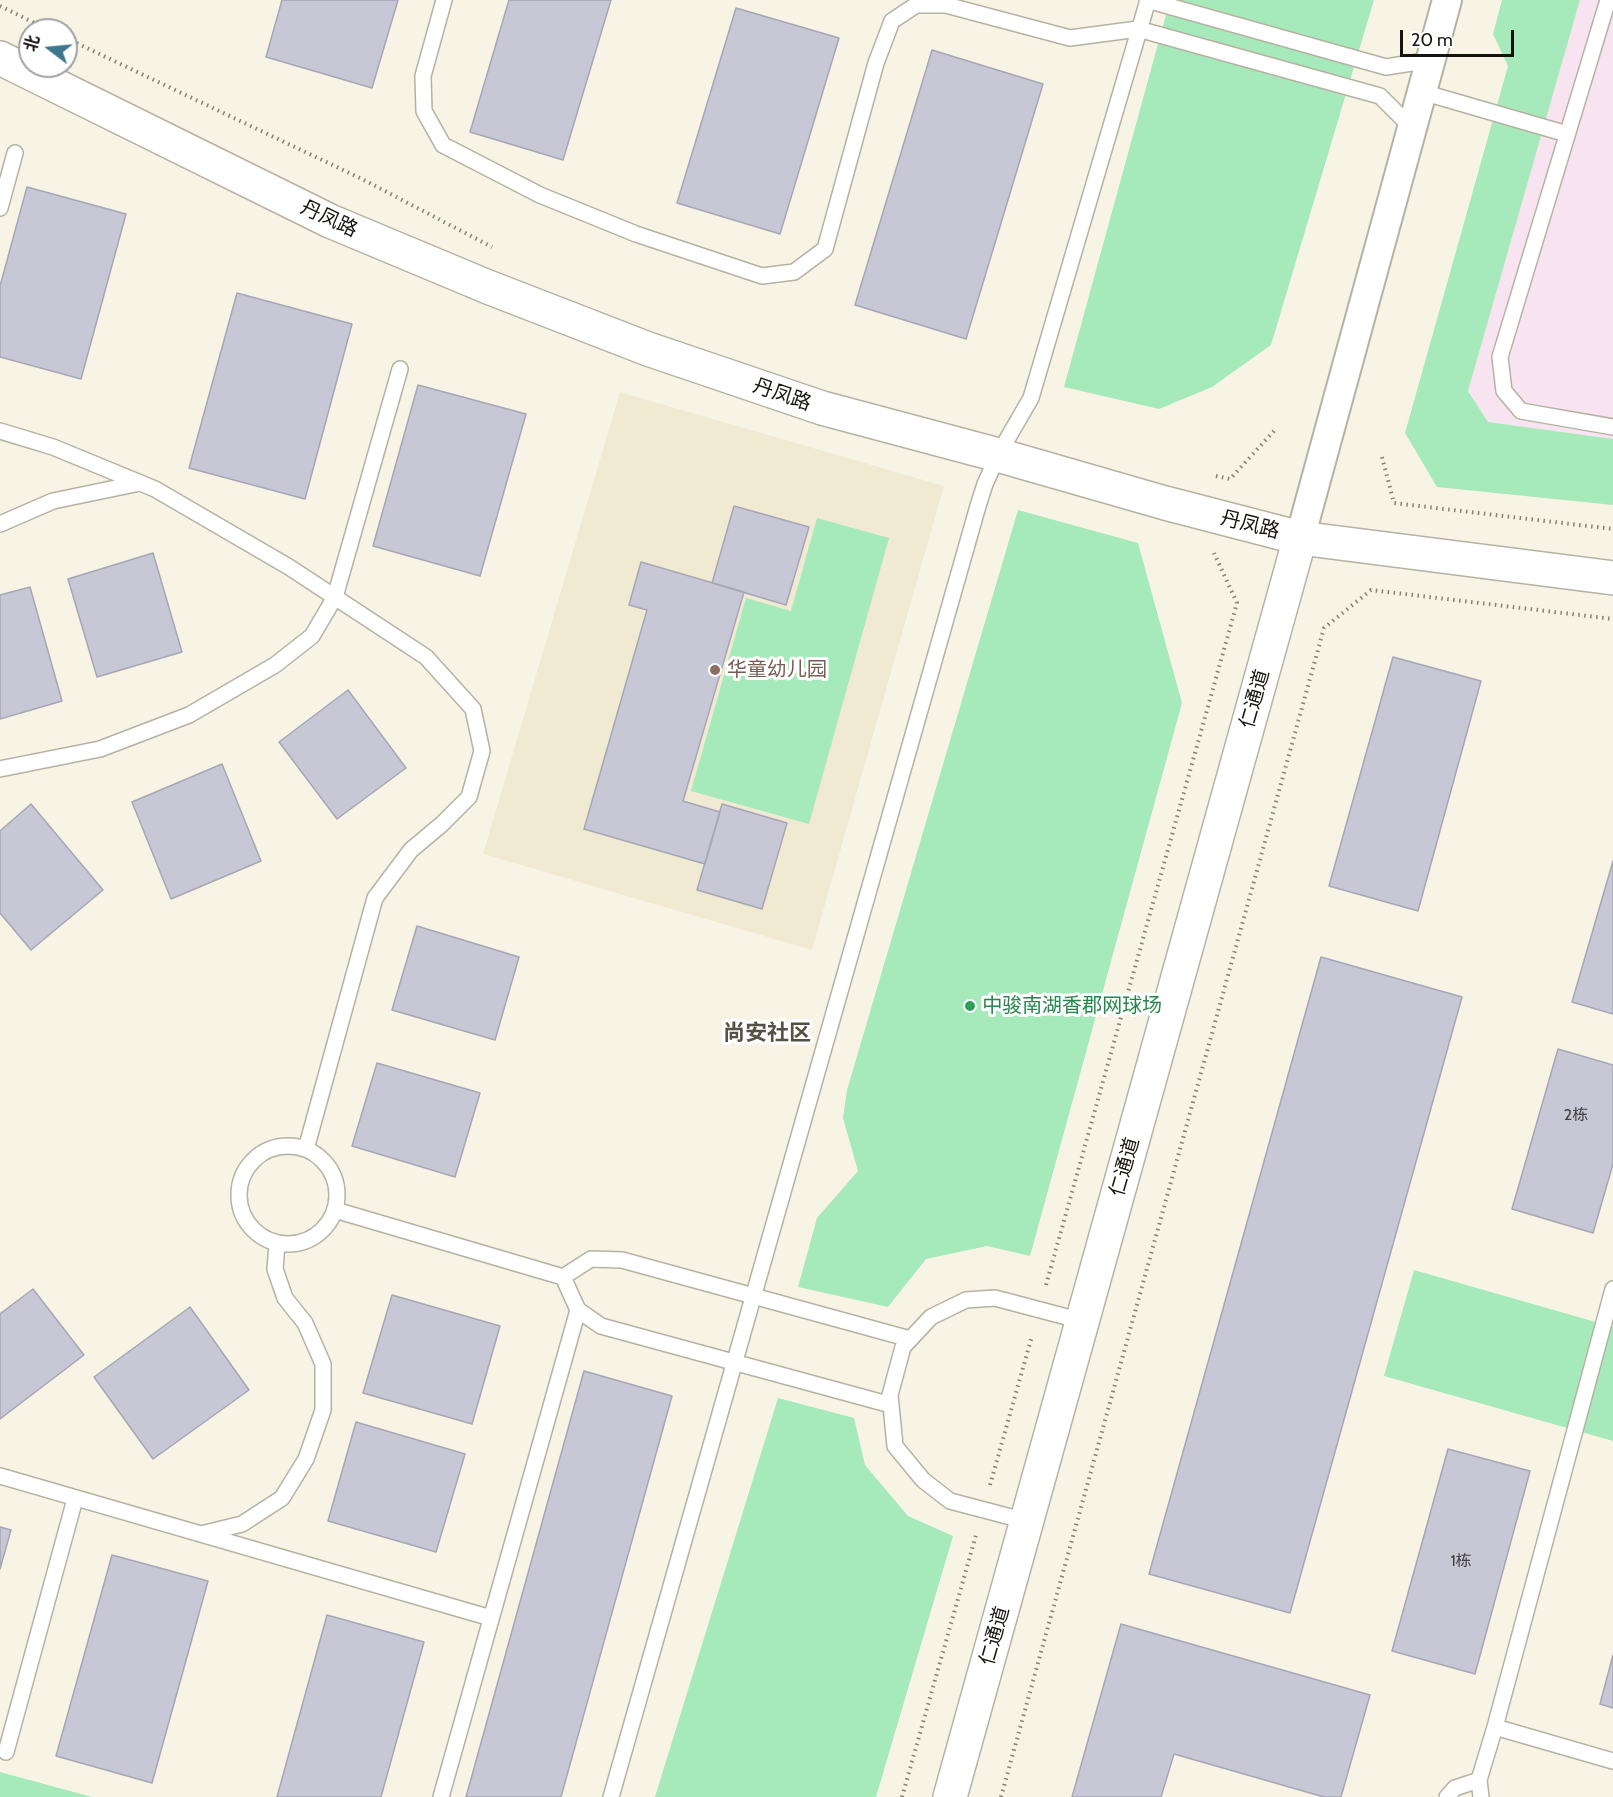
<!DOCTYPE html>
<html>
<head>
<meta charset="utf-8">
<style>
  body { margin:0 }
  #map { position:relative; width:1613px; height:1797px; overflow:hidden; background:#f8f4e5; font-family:Cabin,"Noto Sans SC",sans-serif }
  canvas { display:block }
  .north { position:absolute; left:18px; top:18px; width:60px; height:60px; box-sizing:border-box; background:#fff; border:2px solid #a1a19f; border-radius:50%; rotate:286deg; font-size:16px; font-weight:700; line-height:24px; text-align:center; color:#15130e }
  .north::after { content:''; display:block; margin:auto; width:21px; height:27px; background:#3c778f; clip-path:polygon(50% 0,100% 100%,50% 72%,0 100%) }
  .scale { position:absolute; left:1400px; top:30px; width:114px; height:27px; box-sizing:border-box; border:3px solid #15130e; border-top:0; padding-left:8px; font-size:18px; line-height:21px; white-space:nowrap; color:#15130e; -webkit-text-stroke:4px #fff; paint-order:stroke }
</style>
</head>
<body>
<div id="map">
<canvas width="1613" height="1797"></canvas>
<div class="north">北</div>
<div class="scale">20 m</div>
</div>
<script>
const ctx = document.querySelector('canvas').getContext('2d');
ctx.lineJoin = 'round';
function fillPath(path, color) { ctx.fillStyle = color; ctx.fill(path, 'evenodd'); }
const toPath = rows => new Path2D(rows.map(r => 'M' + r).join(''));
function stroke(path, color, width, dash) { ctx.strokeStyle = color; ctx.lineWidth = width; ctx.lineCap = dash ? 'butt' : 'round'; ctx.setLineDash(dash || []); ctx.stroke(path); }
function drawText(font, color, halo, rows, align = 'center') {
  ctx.font = font + ' Cabin,"Noto Sans SC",sans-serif'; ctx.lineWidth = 6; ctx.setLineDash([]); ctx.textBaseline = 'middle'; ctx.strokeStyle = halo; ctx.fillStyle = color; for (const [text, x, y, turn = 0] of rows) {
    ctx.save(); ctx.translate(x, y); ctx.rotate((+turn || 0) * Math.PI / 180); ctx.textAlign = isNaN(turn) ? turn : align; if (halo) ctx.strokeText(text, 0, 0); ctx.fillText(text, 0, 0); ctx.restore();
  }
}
const commercial = toPath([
  [1580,0,1613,0,1613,439,1488,422,1468,391]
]);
const built = toPath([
  [620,392,944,486,812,950,483,854]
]);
const green = toPath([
  [1170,0,1374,0,1271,345,1212,387,1159,409,1064,387],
  [1502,0,1580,0,1468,391,1488,422,1613,439,1613,505,1437,487,1405,433,1508,66,1493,34],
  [1018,510,1138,543,1182,703,1030,1256,987,1246,926,1259,888,1307,798,1287,817,1218,858,1171,843,1118,847,1090],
  [817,518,889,538,809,824,691,791,746,598,791,611],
  [1414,1270,1613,1327,1613,1441,1384,1376],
  [778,1398,854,1418,865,1465,908,1516,953,1536,876,1797,655,1797],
  [0,1772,92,1797,0,1797]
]);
const building = toPath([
  [282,0,398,0,372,88,266,57,282,0],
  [509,0,611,0,563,160,470,132,509,0],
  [736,8,839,38,780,234,677,203,736,8],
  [932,50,1043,84,966,339,855,305,932,50],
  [27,187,126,214,81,379,0,357,0,286,27,187],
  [237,293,352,324,305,499,189,468,237,293],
  [418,385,526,414,480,576,373,546,418,385],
  [734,506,809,527,786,605,712,583,734,506],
  [153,553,182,652,97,677,68,579,153,553],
  [641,562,744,592,683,801,720,812,705,864,584,829,647,610,629,605,641,562],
  [30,587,62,701,0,719,0,595,30,587],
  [1393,657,1481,681,1418,911,1329,886,1393,657],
  [348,690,406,768,337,819,279,742,348,690],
  [222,764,261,861,171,899,132,802,222,764],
  [31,804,103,890,31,950,0,913,0,831,31,804],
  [722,804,787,823,762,909,697,890,722,804],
  [1613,861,1613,1014,1572,1002,1613,861],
  [417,926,519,957,495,1040,392,1010,417,926],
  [1321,957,1462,997,1290,1613,1149,1574,1321,957],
  [1558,1049,1613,1065,1613,1164,1593,1233,1512,1209,1558,1049],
  [377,1063,480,1093,455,1177,352,1146,377,1063],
  [33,1289,84,1355,0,1419,0,1314,33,1289],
  [392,1295,500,1326,472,1424,363,1393,392,1295],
  [190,1307,249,1390,153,1459,94,1377,190,1307],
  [584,1371,672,1396,561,1797,466,1797,584,1371],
  [356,1422,465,1454,436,1552,328,1521,356,1422],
  [1448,1449,1530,1471,1475,1674,1392,1651,1448,1449],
  [0,1527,11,1530,0,1569,0,1527],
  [112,1555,208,1581,152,1783,56,1756,112,1555],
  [327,1615,424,1642,381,1797,277,1797,327,1615],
  [1121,1624,1370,1695,1341,1797,1324,1797,1174,1754,1161,1797,1072,1797,1121,1624],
  [1613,1655,1613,1708,1600,1704,1613,1655]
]);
const path = toPath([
  [0,6,49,30],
  [66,38,364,180,492,247],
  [1382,457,1394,503,1613,529],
  [1216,476,1230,479,1274,431],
  [1046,1285,1237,603,1214,553],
  [990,1485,1032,1336],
  [902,1797,976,1535],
  [1001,1797,1324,628,1371,590,1613,619]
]);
const service = toPath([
  [444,0,423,76,424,111,443,145,540,195,636,234,762,276,794,272,825,249,876,63,892,21,916,5,946,5,1070,38,1138,29,1380,96,1412,128],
  [1147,0,1386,67,1431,60],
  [1608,0,1500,357,1504,391,1521,411,1613,427],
  [1422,92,1567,134],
  [0,208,15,153],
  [0,431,53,447,155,489,289,567,426,657,473,709,482,751,469,797,442,824,411,850,375,898,306,1149],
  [0,524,53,501,140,483],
  [0,769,100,749,189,715,275,665,312,636,335,597,400,369],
  '239 1195a49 49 0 1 1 98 0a49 49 0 1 1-98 0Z',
  [335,1210,563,1277],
  [891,1405,601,1326,578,1310,563,1277,591,1259,622,1260,910,1339],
  [0,1476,491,1618],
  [1026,1521,950,1501,923,1480,895,1446,890,1395,903,1347,931,1317,966,1300,995,1298,1082,1321],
  [201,1534,242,1524,282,1498,306,1459,323,1410,323,1364,305,1323,285,1298,275,1269,277,1244],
  [1495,1727,1613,1761],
  [6,1752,75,1499],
  [441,1797,578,1310],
  [611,1797,978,506,985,484,998,455,1031,398,1148,0],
  [1447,1797,1455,1788,1479,1780],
  [1481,1797,1479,1780,1495,1727,1613,1289]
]);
const minor = toPath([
  [1300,538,1447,0]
]);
const tertiary = toPath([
  [950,1797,1300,538]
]);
const secondary = toPath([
  [0,58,330,221,488,287,648,349,822,408,998,455,1165,503,1300,538,1613,578]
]);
const markers = [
  [715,670,6,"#8d6e63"],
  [970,1006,6,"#2e9e5b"]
];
const numberNames = [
  ["2栋",1576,1115],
  ["1栋",1461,1561]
];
const streetNames = [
  ["丹凤路",329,219,25],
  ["丹凤路",782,395,19],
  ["丹凤路",1250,525,14],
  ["仁通道",1255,699,-74],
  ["仁通道",1125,1167,-74],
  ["仁通道",995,1636,-74]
];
const educationNames = [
  ["华童幼儿园",727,670]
];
const leisureNames = [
  ["中骏南湖香郡网球场",982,1006]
];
const quarterNames = [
  ["尚安社区",767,1034]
];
fillPath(commercial, '#f8e3f1');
fillPath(built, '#f0ead3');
fillPath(green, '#a6e9ba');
fillPath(building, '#c7c7d6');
stroke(building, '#a6a6b5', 1.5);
stroke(service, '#b6b2a3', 18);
stroke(minor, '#b6b2a3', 32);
stroke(tertiary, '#b6b2a3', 36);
stroke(secondary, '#b6b2a3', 36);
stroke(path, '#848177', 4, [1.5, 4.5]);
stroke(service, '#fff', 15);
stroke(minor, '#fff', 28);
stroke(tertiary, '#fff', 33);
stroke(secondary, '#fff', 33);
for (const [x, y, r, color] of markers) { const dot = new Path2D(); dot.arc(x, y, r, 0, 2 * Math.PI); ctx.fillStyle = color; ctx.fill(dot); stroke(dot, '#fff', 2); }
drawText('16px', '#424040', null, numberNames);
drawText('20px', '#15130e', '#fff', streetNames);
drawText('20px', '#785e54', '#fff', educationNames, 'left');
drawText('20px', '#27864d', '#fff', leisureNames, 'left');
drawText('bold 22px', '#555245', '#fff', quarterNames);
</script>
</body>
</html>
